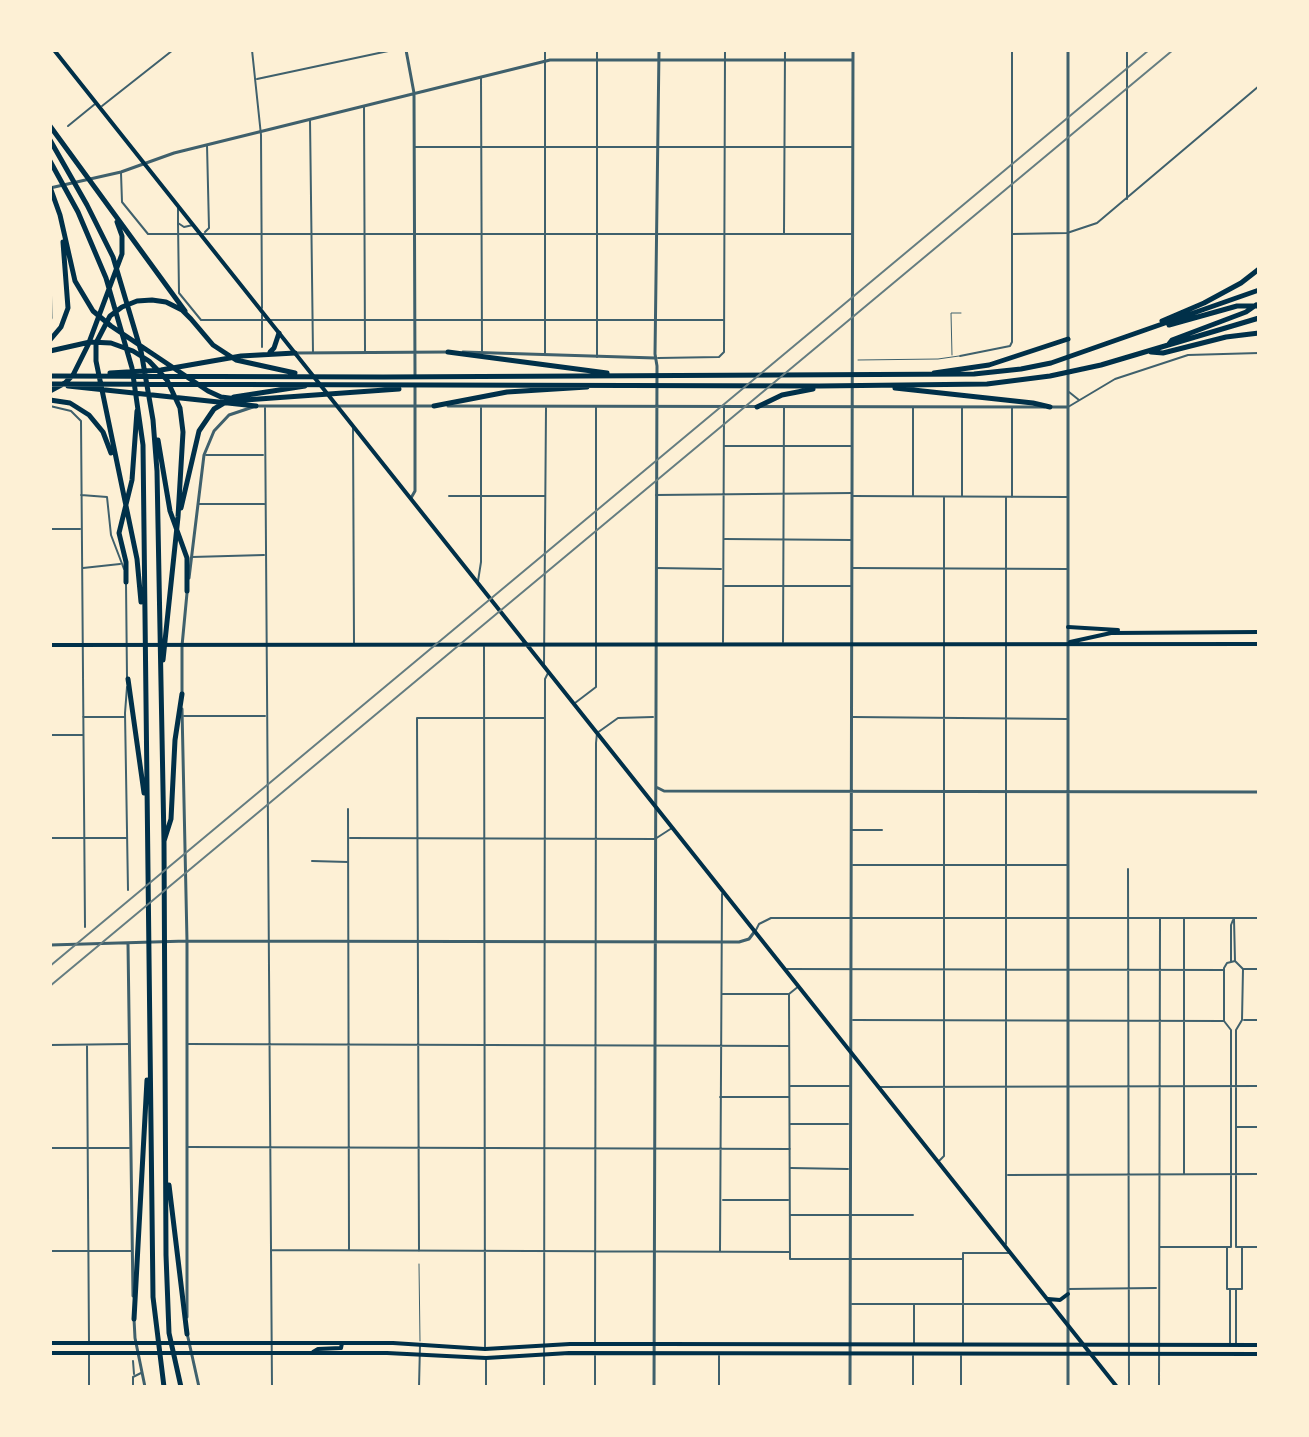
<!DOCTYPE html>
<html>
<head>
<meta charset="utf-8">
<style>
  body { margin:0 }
  #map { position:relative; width:1309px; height:1437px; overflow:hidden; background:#fdf0d5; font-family:"Golos Text",sans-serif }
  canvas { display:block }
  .frame { position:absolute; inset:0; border:52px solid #fdf0d5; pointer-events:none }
</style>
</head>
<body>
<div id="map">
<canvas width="1309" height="1437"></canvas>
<div class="frame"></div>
</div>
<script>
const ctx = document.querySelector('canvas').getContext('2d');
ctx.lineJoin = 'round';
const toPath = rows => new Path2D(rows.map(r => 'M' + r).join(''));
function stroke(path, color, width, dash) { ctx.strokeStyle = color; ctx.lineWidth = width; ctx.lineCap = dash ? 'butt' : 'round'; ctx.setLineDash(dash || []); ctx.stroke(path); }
const service = toPath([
  [952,355,951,313,961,313],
  [858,360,938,359,959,356],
  [419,1264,420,1341]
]);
const minor = toPath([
  [252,50,261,135,262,308],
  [545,50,545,353],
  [597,50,597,357],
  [481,77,482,351],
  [257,79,393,50],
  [102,106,173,50],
  [364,106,365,352],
  [310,120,313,353],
  [68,126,95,104],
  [415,147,853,147],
  [121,173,122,202,148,234,852,234],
  [1127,199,1127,50],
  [178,207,178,223,184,227,193,225],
  [178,223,179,293,201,320,724,320],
  [205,232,209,228,207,145],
  [784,233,785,50],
  [1013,234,1067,233,1097,223,1259,86],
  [262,347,262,315],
  [960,356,1010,346,1012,342,1012,50],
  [658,358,719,357,724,352,725,50],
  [1069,392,1079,400],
  [50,406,71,411,81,421,85,927],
  [962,407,962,496],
  [1068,407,1115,379,1188,355,1259,353],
  [265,408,272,1387],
  [1012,408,1012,497],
  [353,427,354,644],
  [725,446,851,446],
  [206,455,263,455],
  [81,495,107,497,111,535,124,569],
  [656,495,852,493],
  [449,496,545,496],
  [853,496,1067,497],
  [913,496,913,407],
  [1006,497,1006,1244],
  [198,504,264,504],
  [50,529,80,529],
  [725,539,851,540],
  [192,557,264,555],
  [83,568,120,564],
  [656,568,721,569],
  [853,568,1067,569],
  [478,581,481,562,481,408],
  [126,583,127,677],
  [725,586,851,586],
  [723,642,724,408],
  [783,642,784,408],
  [484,647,485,1348],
  [544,665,546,408],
  [127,687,125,713,128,890],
  [575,703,596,687,596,407],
  [184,716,265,716],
  [83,717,124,717],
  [853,717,1067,719],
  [50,735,82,735],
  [348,809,349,1250],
  [851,830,882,830],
  [50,838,126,838],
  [350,838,655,839,672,828],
  [312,861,348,862],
  [853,865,1067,865],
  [1128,869,1129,1387],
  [1184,919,1184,1174],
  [1234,919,1235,961,1243,969,1242,1020,1236,1030],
  [756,930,759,924,771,918,1259,918],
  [1231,961,1231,925,1233,920],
  [787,969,1224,970],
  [1244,969,1259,969],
  [799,986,789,994,790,1259,963,1259],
  [723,994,788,994],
  [853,1020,1224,1021],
  [1244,1020,1259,1020],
  [1236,1030,1236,1247],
  [187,1044,789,1046],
  [50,1045,129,1044],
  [87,1045,89,1343],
  [791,1086,849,1086],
  [880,1087,1259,1086],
  [720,1097,788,1097],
  [791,1124,848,1124],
  [1236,1127,1259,1127],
  [188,1147,790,1149],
  [50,1148,129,1148],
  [939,1161,944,1156,944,497],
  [791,1168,848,1169],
  [1008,1175,1259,1174],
  [723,1200,788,1200],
  [790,1215,913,1215],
  [1160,1247,1230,1247],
  [1231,1247,1231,1030,1224,1021,1224,968,1227,963,1235,961],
  [1236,1247,1259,1247],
  [1227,1248,1227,1289,1242,1289,1242,1247],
  [271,1250,790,1252],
  [50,1251,131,1251],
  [419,1251,417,718,544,718],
  [720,1251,722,894],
  [1068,1289,1156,1288],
  [1236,1290,1236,1344],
  [852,1304,1050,1304],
  [914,1305,914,1343],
  [595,1342,596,743,597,733,618,718,653,717],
  [963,1344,963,1253,1009,1253],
  [1230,1344,1230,1290],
  [595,1356,595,1387],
  [719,1356,719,1387],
  [133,1361,134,1374],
  [89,1387,89,1353],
  [133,1387,133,1377,141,1373],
  [419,1387,420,1345],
  [486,1387,486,1360],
  [544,1387,545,679,548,673],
  [913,1387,913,1356],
  [961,1387,961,1356],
  [1159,1387,1160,919]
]);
const tertiary = toPath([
  [406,50,414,93,415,375],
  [50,188,121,172,174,153,550,60,853,60],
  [50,272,51,318],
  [463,352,655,358],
  [295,353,448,352],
  [448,406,1044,407],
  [1052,407,1068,407],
  [411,498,415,491,415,387],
  [189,578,204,455,214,431,229,415,256,406,432,406],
  [182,693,182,646,187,593],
  [182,709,187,941,187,1317],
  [656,787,664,791,1259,792],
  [128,944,133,1296],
  [50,945,187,941,739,942,749,939,755,931],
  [134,1319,135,1338,145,1387],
  [187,1333,199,1387],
  [654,1387,657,366,655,354,659,50],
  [850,1387,853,50],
  [1068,1387,1068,50]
]);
const secondary = toPath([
  [50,1343,393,1343,485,1349,570,1344,661,1344,1259,1345],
  [313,1352,318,1349,341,1348,342,1343],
  [50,1353,387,1353,486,1358,569,1353,1259,1354]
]);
const primary = toPath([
  [54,50,1117,1387],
  [1068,627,1118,630],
  [1070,642,1111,633,1259,632],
  [50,645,1259,644],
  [1048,1299,1060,1300,1068,1294]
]);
const motorway = toPath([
  [50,126,185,311],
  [50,140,87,205,113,257,141,351,153,420,157,471,164,842,166,1255,169,1333,181,1387],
  [50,161,78,212,106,278,132,368,143,445,153,1297,164,1387],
  [50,187,60,215,75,281,93,311,111,326,208,391,221,397,245,400,399,389],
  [191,319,213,345,236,360,295,373],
  [1162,321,1204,303,1241,283,1259,269],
  [1169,325,1237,306,1259,306],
  [50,340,61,327,68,308,63,242],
  [1168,345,1172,340,1246,312,1256,305],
  [50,351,90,342,111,343,133,351,149,361,167,380,180,408,183,432,178,517,163,660],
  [270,352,274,348,279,333],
  [448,352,607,373],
  [1151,352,1163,353,1226,337,1259,333],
  [110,373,161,370,241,356,295,353],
  [934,373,989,365,1068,339],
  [50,376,383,377,974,374,1021,369,1051,363,1259,290],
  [50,384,819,386,987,384,1050,376,1101,365,1259,318],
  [68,386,256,406],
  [895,388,1033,403,1050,407],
  [50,391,65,383,73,375,88,345,122,254,122,236,117,222],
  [50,400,70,403,89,415,103,432,111,453],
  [434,406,507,392,587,387],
  [757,407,782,395,813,389],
  [158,440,170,511,187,558,187,591],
  [181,508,199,431,214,409,234,397,305,386],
  [126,582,126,562,119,533,132,480,137,411],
  [141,602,137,559,96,361,96,343,110,316,122,307,137,301,152,300,166,302,182,310,191,319],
  [128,679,144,793],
  [164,841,171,819,175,740,182,694],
  [169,1185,187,1334],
  [134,1319,147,1080]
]);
const rail = toPath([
  [50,966,1149,50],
  [50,986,1173,50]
]);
stroke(service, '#3f606c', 1);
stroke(minor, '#3f606c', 2);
stroke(tertiary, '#3f606c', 3);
stroke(secondary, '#003049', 4);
stroke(primary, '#003049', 4);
stroke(motorway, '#003049', 5);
stroke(rail, '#657d81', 2);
</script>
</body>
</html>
